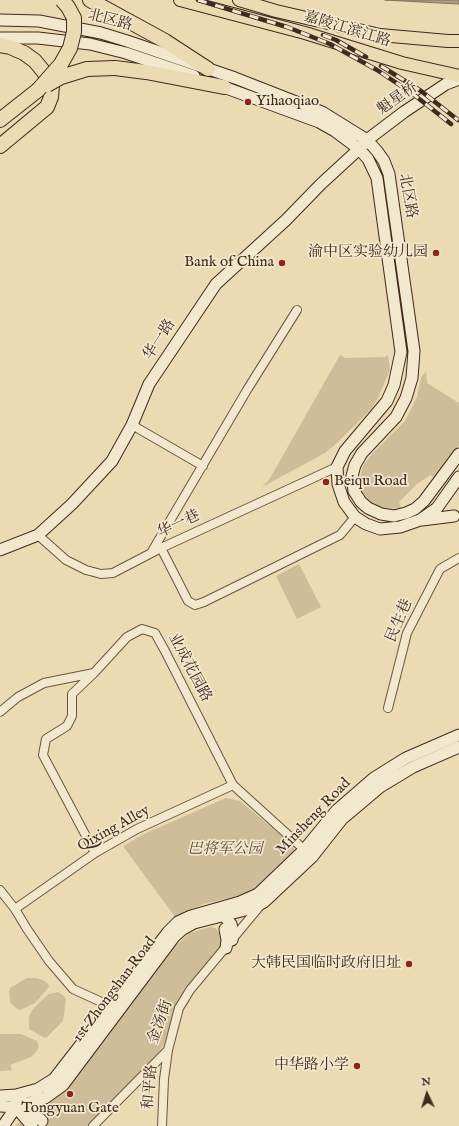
<!DOCTYPE html>
<html>
<head>
<meta charset="utf-8">
<style>
  body { margin:0 }
  #map { position:relative; width:459px; height:1126px; overflow:hidden; background:#eadbb2; font-family:"IM FELL English",serif }
  canvas { display:block }
  .north { position:absolute; left:407px; top:1074px; width:40px; height:40px; -webkit-text-stroke:3px #f1e8cd; paint-order:stroke; rotate:356deg; font-size:11px; font-weight:700; line-height:16px; text-align:center; color:#412a1f }
  .north::after { content:''; display:block; margin:auto; width:14px; height:18px; background:#412a1f; clip-path:polygon(50% 0,100% 100%,50% 72%,0 100%) }
</style>
</head>
<body>
<div id="map">
<canvas width="459" height="1126"></canvas>
<div class="north">N</div>
</div>
<script>
const ctx = document.querySelector('canvas').getContext('2d');
ctx.lineJoin = 'round';
function fillPath(path, color) { ctx.fillStyle = color; ctx.fill(path, 'evenodd'); }
const toPath = rows => new Path2D(rows.map(r => 'M' + r).join(''));
function stroke(path, color, width, dash) { ctx.strokeStyle = color; ctx.lineWidth = width; ctx.lineCap = dash ? 'butt' : 'round'; ctx.setLineDash(dash || []); ctx.stroke(path); }
function drawText(font, color, halo, rows, align = 'center') {
  ctx.font = font + ' "IM FELL English","Noto Serif SC",serif'; ctx.lineWidth = 3.5; ctx.setLineDash([]); ctx.textBaseline = 'middle'; ctx.strokeStyle = halo; ctx.fillStyle = color; for (const [text, x, y, turn = 0] of rows) {
    ctx.save(); ctx.translate(x, y); ctx.rotate((+turn || 0) * Math.PI / 180); ctx.textAlign = isNaN(turn) ? turn : align; if (halo) ctx.strokeText(text, 0, 0); ctx.fillText(text, 0, 0); ctx.restore();
  }
}
const green = toPath([
  [340,355,345,358,385,357,388,355,390,370,378,398,371,409,336,444,325,453,262,487,269,480],
  [426,371,427,383,459,403,459,445,435,478,430,475,417,484,399,502,401,508,386,509,376,506,369,502,362,492,359,483,363,466,372,454,405,421,417,397,421,378],
  [299,564,321,607,297,619,276,576],
  [226,798,240,801,293,845,294,852,260,888,243,895,203,904,175,917,123,846,144,834],
  [210,927,215,928,220,933,222,940,222,946,181,997,166,1041,159,1052,88,1126,15,1126,46,1100,168,953,190,933],
  [27,978,36,978,43,980,48,984,49,987,35,1003,21,1010,17,1009,10,1002,9,992,10,988],
  [58,992,64,996,66,999,63,1021,46,1038,41,1036,29,1029,29,1016,33,1009,41,1001,49,994],
  [0,1034,21,1034,37,1041,39,1047,36,1052,31,1057,10,1065,12,1070,0,1071]
]);
const water = toPath([
  [385,0,459,0,459,4,385,0]
]);
const street = toPath([
  [132,425,203,466],
  [38,535,66,560,86,570,101,574,113,573,161,548,337,467],
  [161,548,188,601,195,605,204,602,340,535,355,517],
  [151,553,247,390,297,310],
  [93,674,72,694,72,716,67,726,46,739,43,755,95,853],
  [388,708,407,633,440,569,459,558],
  [0,712,18,697,44,683,94,673,127,637,142,629,155,633,165,651,233,785,308,853],
  [0,890,15,909,27,929,49,961,73,989,110,1006],
  [15,909,95,853,137,829,233,785],
  [93,1126,168,1050,179,1008,184,1000,190,990,260,906],
  [162,1126,164,1079,168,1050]
]);
const secondary = toPath([
  [0,20,39,21,101,33,127,41,235,78,322,112,367,140,377,151,384,161,389,174,414,351,412,378,406,398,396,417,362,453,355,465,352,476,354,491,361,502,368,508,381,514,394,516,406,513,415,509,424,501,459,454],
  [0,38,38,38,90,44,126,53,194,76],
  [218,85,319,122,335,131,359,149,368,159,377,178,401,352,394,385,387,401,345,451,337,467,338,484,344,502,355,517,366,524,380,529,400,527,420,520,437,508,459,477],
  [422,520,454,516],
  [0,550,38,535,72,504,112,461,132,425,149,384,216,284,286,220,321,184,359,149,367,140,404,112,446,84,459,79],
  [218,913,224,916,231,924,233,932,232,940],
  [225,929,227,940,226,948],
  [0,1096,16,1095,38,1089,54,1079,168,932,178,922,191,916,240,902,258,894,304,850,336,811,374,778,406,758,459,735],
  [21,1100,42,1121],
  [16,1102,16,1107,32,1126],
  [0,1106,16,1107,26,1104,45,1098,63,1085,174,937,183,929,194,923,253,908,264,902,312,857,342,819,380,787,413,767,459,747],
  [3,1126,16,1107]
]);
const primary = toPath([
  [180,0,305,33,402,63,459,76],
  [239,0,276,11,380,35,448,41,459,41]
]);
const highway = toPath([
  [90,0,165,41,208,69],
  [0,45,10,47,24,53,35,61,44,72,52,86,51,97,47,107,0,146],
  [115,68,146,72,224,87],
  [0,120,38,90]
]);
const rail = toPath([
  [198,0,287,27,330,44,377,70,413,94,451,124],
  [323,35,336,40,366,57],
  [381,66,421,91,458,120]
]);
const highwayBridge = toPath([
  [47,85,61,77,87,69,115,68],
  [38,90,61,64,70,48,74,32,74,18,68,7,62,0]
]);
const markers = [
  [248,102,4,"#8f2418"],
  [436,253,4,"#8f2418"],
  [282,263,4,"#8f2418"],
  [326,482,4,"#8f2418"],
  [409,964,4,"#8f2418"],
  [357,1066,4,"#8f2418"],
  [70,1094,4,"#8f2418"]
];
const streetNames = [
  ["北区路",110,21,15],
  ["嘉陵江滨江路",347,30,17],
  ["魁星桥",398,99,-35],
  ["北区路",407,196,80],
  ["华一路",160,340,-57],
  ["华一巷",179,525,-25],
  ["民生巷",400,621,-67],
  ["业成花园路",189,668,62],
  ["Minsheng Road",314,817,-46],
  ["Qixing Alley",114,829,-29],
  ["1st Zhongshan Road",115,990,-53],
  ["金汤街",161,1022,-70],
  ["和平路",151,1087,-85]
];
const poiNames = [
  ["Yihaoqiao",256,102,"left"],
  ["渝中区实验幼儿园",428,253],
  ["Bank of China",274,263],
  ["Beiqu Road",334,482,"left"],
  ["大韩民国临时政府旧址",401,964],
  ["中华路小学",349,1066],
  ["Tongyuan Gate",70,1109,"center"]
];
const parkNames = [
  ["巴将军公园",225,850]
];
fillPath(green, '#cdbd99');
fillPath(water, '#b19f80');
stroke(water, '#847059', 1);
stroke(street, '#6b5644', 10);
stroke(secondary, '#412a1f', 13);
stroke(primary, '#412a1f', 14);
stroke(highway, '#412a1f', 16);
stroke(street, '#f1e8cd', 8);
stroke(secondary, '#f1e8cd', 11);
stroke(primary, '#eadbb2', 12);
stroke(highway, '#eadbb2', 14);
stroke(rail, '#412a1f', 4.5);
stroke(rail, '#f1e8cd', 3, [9]);
stroke(highwayBridge, '#412a1f', 16, []);
stroke(highwayBridge, '#eadbb2', 14);
for (const [x, y, r, color] of markers) { const dot = new Path2D(); dot.arc(x, y, r, 0, 2 * Math.PI); ctx.fillStyle = color; ctx.fill(dot); stroke(dot, '#f1e8cd', 1.5); }
drawText('15px', '#412a1f', '#f1e8cd', streetNames);
drawText('15px', '#412a1f', '#f1e8cd', poiNames, 'right');
drawText('italic 15px', '#5d4737', '#f1e8cd', parkNames);
</script>
</body>
</html>
